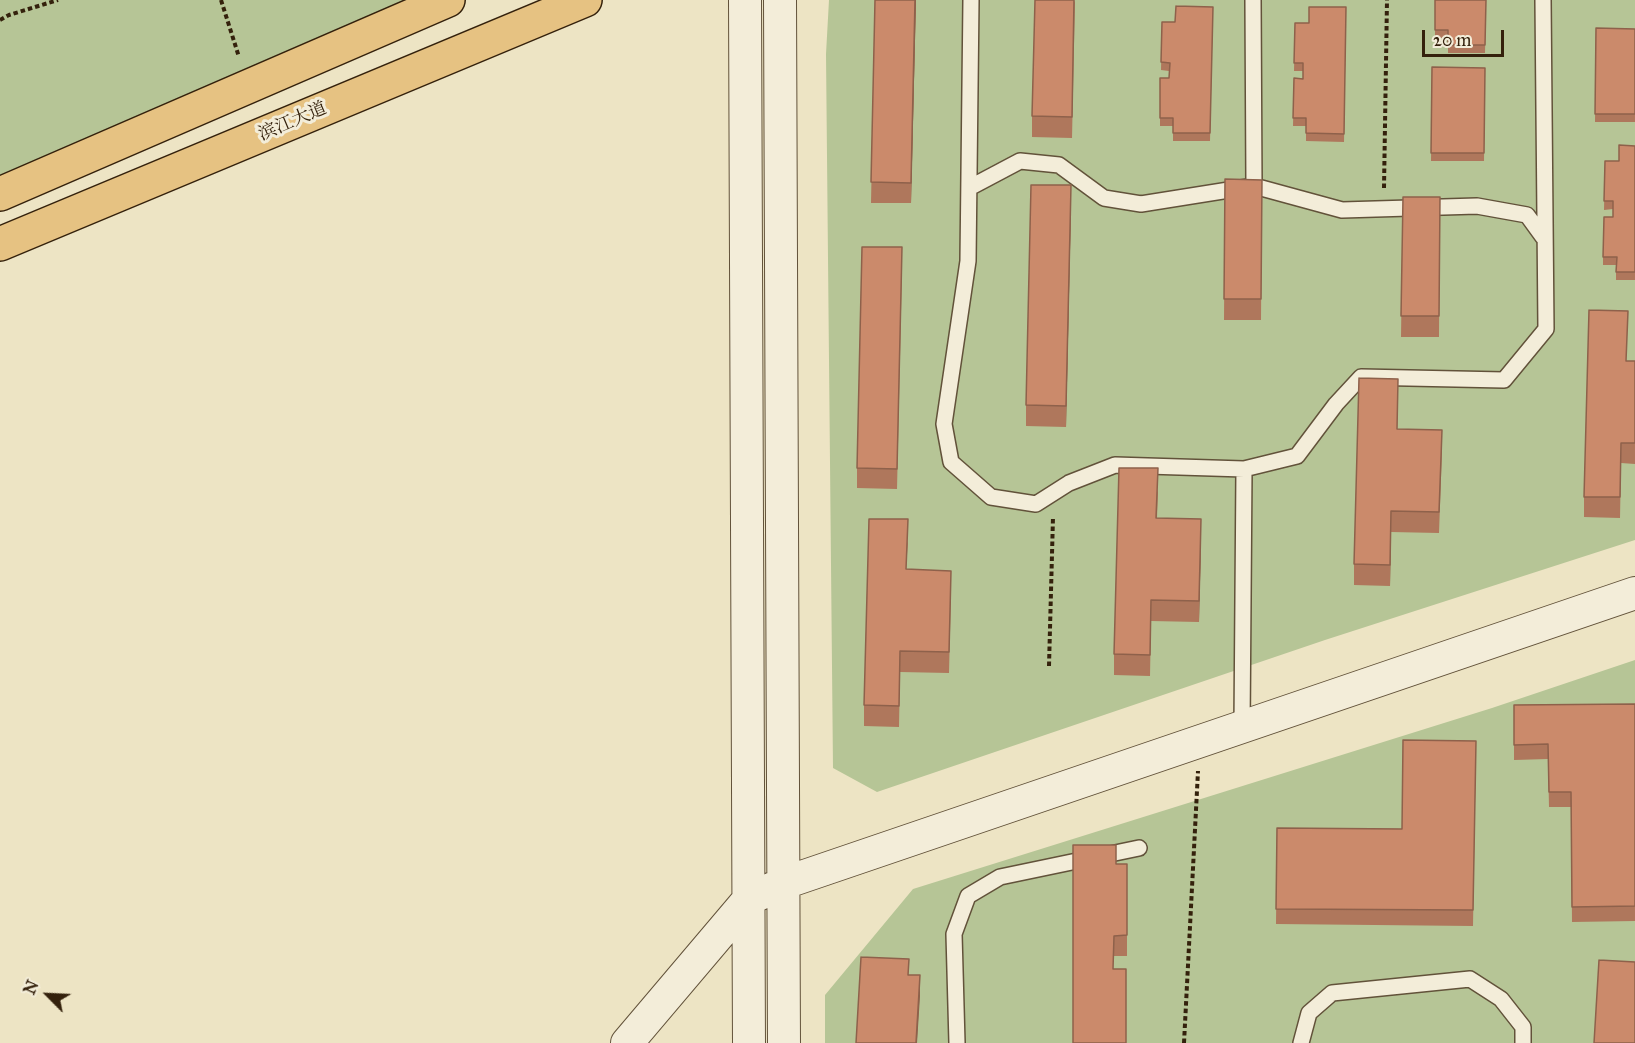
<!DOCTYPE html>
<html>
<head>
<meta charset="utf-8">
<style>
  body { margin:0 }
  #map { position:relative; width:1635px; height:1043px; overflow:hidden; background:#ede4c4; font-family:"IM FELL Great Primer",serif }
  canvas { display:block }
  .north { position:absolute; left:18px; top:965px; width:60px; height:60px; -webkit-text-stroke:4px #f3edd9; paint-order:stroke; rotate:294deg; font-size:16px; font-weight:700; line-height:24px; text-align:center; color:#34210c }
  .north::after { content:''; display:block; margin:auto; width:21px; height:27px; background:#34210c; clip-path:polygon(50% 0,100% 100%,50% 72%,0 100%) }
  .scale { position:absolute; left:1422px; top:30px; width:82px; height:27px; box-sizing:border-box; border:3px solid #34210c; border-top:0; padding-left:8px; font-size:18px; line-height:21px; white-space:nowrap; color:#34210c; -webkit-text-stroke:4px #f3edd9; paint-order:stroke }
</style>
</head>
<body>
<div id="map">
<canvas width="1635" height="1043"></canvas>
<div class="north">N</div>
<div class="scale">20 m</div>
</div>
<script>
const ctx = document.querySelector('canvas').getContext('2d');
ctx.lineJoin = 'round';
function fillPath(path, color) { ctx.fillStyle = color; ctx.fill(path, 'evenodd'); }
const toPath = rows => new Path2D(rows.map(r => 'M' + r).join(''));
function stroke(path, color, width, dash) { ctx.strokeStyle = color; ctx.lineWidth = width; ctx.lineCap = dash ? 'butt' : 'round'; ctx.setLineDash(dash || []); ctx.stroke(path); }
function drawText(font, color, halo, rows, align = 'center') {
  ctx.font = font + ' "IM FELL Great Primer","Noto Serif SC",serif'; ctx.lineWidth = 6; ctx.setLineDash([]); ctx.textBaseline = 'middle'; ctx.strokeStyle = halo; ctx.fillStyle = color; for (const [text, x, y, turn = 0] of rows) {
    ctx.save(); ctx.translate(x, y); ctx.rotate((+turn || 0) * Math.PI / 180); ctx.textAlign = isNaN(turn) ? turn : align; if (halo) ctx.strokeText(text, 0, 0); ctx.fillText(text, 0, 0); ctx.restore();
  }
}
const green = toPath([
  [0,0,448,0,0,194],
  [829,0,1635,0,1635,540,1325,640,877,792,833,768,826,54],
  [1635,660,1635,1043,825,1043,825,995,913,889,1492,708]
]);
const path = toPath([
  [221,0,239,57],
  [0,20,9,15,58,0],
  [1384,188,1387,0],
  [1049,666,1053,517],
  [1184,1043,1198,771]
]);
const lane = toPath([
  [971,0,968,261,944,424,951,462,991,497,1036,504,1069,483,1115,465,1244,469],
  [1253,0,1254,186],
  [969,188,1020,161,1059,165,1104,198,1141,204,1254,186,1342,210,1477,206,1527,215,1543,237],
  [1242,727,1244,469,1297,456,1336,404,1361,377,1504,380,1546,329,1543,0],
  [957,1043,954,934,968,896,1000,877,1139,848],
  [1301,1043,1309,1013,1332,993,1470,979,1501,999,1523,1027,1523,1043]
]);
const street = toPath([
  [745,0,749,1043],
  [780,0,784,1043],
  [627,1043,749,899,784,883,1635,593]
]);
const primary = toPath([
  [0,194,448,0],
  [0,244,585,0]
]);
const wall = toPath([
  [875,0,916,0,911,203,871,203],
  [1075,0,1072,138,1032,137,1032,116],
  [1486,0,1485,53,1448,53,1448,38,1435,38,1435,30],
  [1213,7,1210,141,1173,141,1173,126,1160,126,1160,78,1169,78,1169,71,1161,70,1162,22,1175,22],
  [1346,7,1344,142,1306,141,1306,126,1293,126,1294,78,1303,79,1303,71,1294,71,1295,23,1309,23],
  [1596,28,1635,29,1635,122,1595,122],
  [1432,67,1485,68,1484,161,1431,161],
  [1635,146,1635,280,1616,280,1616,265,1603,265,1603,257,1613,217,1613,209,1604,210,1605,161,1619,161],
  [1225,179,1262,180,1261,320,1224,320],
  [1403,197,1440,197,1439,337,1401,337],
  [1071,206,1066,427,1026,426,1026,405],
  [902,268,897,489,857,488,857,468],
  [1627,361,1635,361,1635,464,1621,463,1620,518,1584,517,1584,497],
  [1398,400,1397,429,1442,450,1439,533,1391,532,1390,586,1354,585,1354,564],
  [1158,489,1157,518,1201,540,1199,622,1151,621,1150,676,1114,675,1114,654],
  [908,540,906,569,951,591,949,673,900,672,899,727,864,726,864,705],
  [1635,704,1635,921,1572,922,1571,807,1549,807,1548,759,1514,760,1514,705],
  [1476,741,1473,926,1276,924,1277,828,1402,829],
  [1116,864,1127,864,1127,956,1114,956,1073,1043]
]);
const shadedWall = toPath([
  [915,0,916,0,911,203,911,183],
  [1071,185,1071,206,1066,427,1066,406],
  [1391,511,1391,532,1390,586,1390,565],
  [1201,519,1201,540,1199,622,1199,601],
  [920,975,920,996,917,1043,916,1043]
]);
const building = toPath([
  [875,0,915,0,911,183,871,182,875,0],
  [1035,0,1074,0,1072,117,1032,116,1035,0],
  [1435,0,1486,0,1485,45,1448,45,1448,30,1435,30,1435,0],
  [1176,6,1213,7,1210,133,1173,133,1173,118,1160,118,1160,78,1169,78,1170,63,1161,62,1162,22,1175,22,1176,6],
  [1309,7,1346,7,1344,134,1306,133,1306,118,1293,118,1294,78,1303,79,1303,63,1294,63,1295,23,1309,23,1309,7],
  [1596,28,1635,29,1635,114,1595,114,1596,28],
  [1432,67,1485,68,1484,153,1431,153,1432,67],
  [1619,145,1635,146,1635,272,1616,272,1617,257,1603,257,1604,217,1613,217,1613,201,1604,201,1605,161,1619,161,1619,145],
  [1225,179,1262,180,1261,299,1224,299,1225,179],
  [1031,185,1071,185,1066,406,1026,405,1031,185],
  [1403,197,1440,197,1439,316,1401,316,1403,197],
  [862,247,902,247,897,469,857,468,862,247],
  [1589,310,1628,311,1626,361,1635,361,1635,443,1621,443,1620,497,1584,497,1589,310],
  [1359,378,1398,379,1397,429,1442,430,1439,512,1391,511,1390,565,1354,564,1359,378],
  [1119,468,1158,468,1156,518,1201,519,1199,601,1151,600,1150,655,1114,654,1119,468],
  [869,519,908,519,906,569,951,571,949,652,900,651,899,706,864,705,869,519],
  [1635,704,1635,906,1572,907,1571,792,1549,792,1548,744,1514,745,1514,705,1635,704],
  [1403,740,1476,741,1473,910,1276,909,1277,828,1402,829,1403,740],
  [1073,845,1116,845,1116,864,1127,864,1127,935,1114,936,1113,969,1126,969,1126,1043,1073,1043,1073,845],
  [861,957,909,959,908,975,920,975,916,1043,856,1043,861,957],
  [1599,960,1635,962,1635,1043,1594,1043,1599,960]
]);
const streetNames = [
  ["滨江大道",293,122,-23]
];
fillPath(green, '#b6c596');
stroke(lane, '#62523a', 18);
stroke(street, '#62523a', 34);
stroke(primary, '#34210c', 36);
stroke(path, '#34210c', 4, [4.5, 3]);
stroke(lane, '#f3edd9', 15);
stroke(street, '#f3edd9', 32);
stroke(primary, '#e6c282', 33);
fillPath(wall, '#af775c');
fillPath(shadedWall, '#8e614b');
fillPath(building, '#cb8a6b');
stroke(building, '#8e614b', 1.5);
drawText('18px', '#34210c', '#f3edd9', streetNames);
</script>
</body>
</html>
